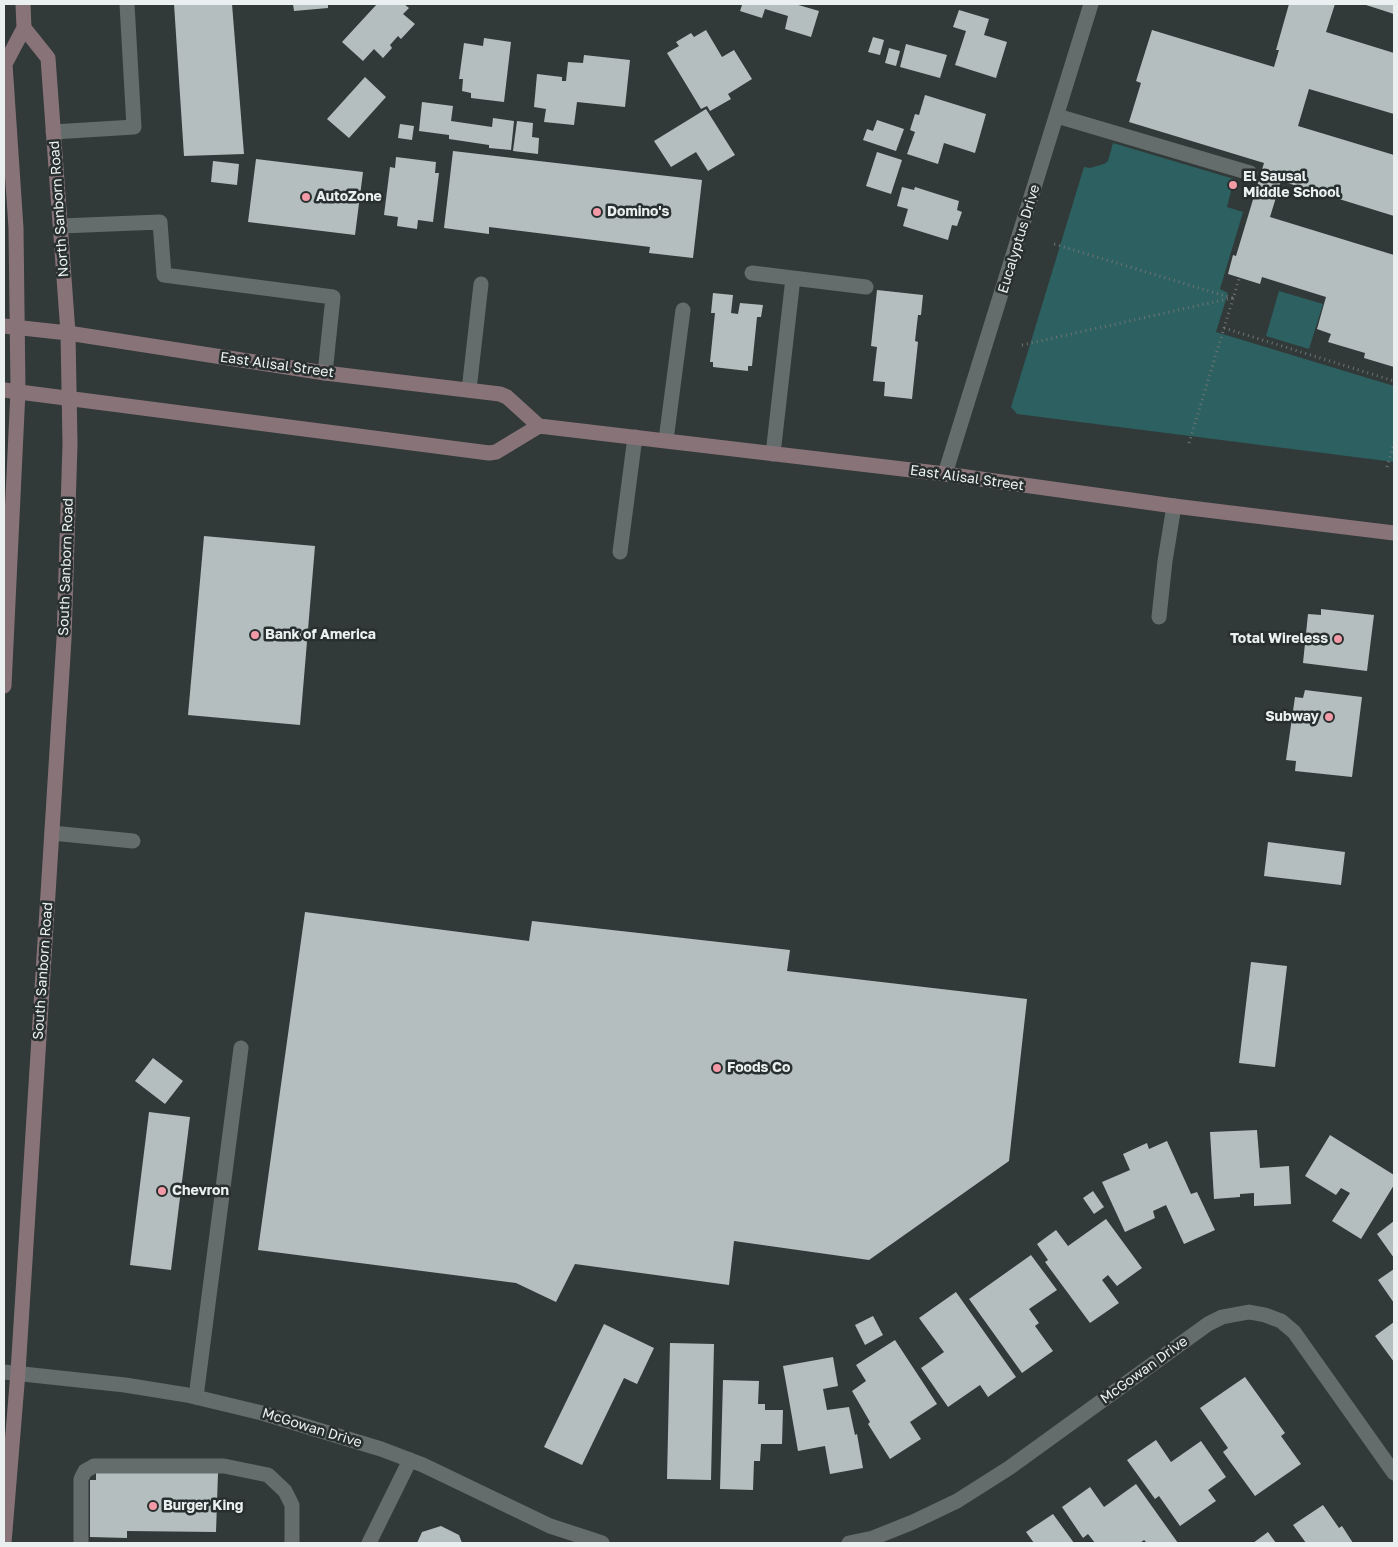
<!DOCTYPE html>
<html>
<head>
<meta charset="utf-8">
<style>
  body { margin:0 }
  #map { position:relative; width:1398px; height:1547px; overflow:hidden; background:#323939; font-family:"Golos Text",sans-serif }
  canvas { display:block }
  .frame { position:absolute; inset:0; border:5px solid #eaefef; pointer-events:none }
</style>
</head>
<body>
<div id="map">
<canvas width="1398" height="1547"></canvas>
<div class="frame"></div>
</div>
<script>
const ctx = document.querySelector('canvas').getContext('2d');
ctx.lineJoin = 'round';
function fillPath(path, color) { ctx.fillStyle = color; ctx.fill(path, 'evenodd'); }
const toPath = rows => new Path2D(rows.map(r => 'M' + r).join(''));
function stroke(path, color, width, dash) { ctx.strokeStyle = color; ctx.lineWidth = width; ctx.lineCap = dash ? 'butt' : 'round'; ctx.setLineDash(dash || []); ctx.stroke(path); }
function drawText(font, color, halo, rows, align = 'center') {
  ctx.font = font + ' "Golos Text",sans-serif'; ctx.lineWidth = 5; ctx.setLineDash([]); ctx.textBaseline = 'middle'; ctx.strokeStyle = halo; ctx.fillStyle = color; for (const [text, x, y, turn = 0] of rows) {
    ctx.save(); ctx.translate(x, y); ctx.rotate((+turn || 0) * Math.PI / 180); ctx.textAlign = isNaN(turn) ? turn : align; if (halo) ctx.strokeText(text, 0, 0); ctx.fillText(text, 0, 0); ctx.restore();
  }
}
const green = toPath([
  [1113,143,1234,179,1227,207,1243,212,1220,289,1228,293,1216,332,1394,386,1394,462,1017,414,1011,407,1084,167,1090,168,1104,164,1108,161],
  [1279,291,1323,304,1309,349,1266,336]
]);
const building = toPath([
  [174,4,232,4,244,154,184,156],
  [293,4,328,4,328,8,294,11],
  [377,4,404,4,409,8,403,14,415,24,401,39,398,36,390,45,392,48,383,58,374,49,363,61,342,42],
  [739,4,795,4,819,11,811,37,785,29,788,16,765,9,762,18,740,11,742,5],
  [1289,4,1335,4,1326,32,1394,53,1394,114,1309,89,1298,126,1394,155,1394,216,1281,181,1270,217,1394,255,1394,367,1364,358,1365,353,1328,342,1331,334,1317,329,1326,297,1262,277,1260,284,1228,274,1233,255,1236,256,1264,163,1129,122,1141,83,1136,81,1152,30,1274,67,1279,50,1276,50],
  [1363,4,1394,4,1394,14],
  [959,10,989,19,984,35,1007,42,996,78,955,65,966,31,953,27],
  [706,30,722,57,734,50,752,79,728,94,731,99,710,111,707,106,701,109,667,53,679,46,676,42,691,33,694,37],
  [873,37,884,40,880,55,868,52],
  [484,38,511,42,504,102,471,98,471,93,462,91,463,79,459,79,464,43,483,46],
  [906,44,947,55,940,78,900,67],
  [889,48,900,51,896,66,885,63],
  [584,55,630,60,625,107,577,102,574,125,544,122,546,109,534,107,537,74,562,77,562,81,566,81,568,62,583,63],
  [365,77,386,97,349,138,327,119],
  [925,95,986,114,975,153,944,143,938,164,907,154,915,132,910,130,915,114,919,115],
  [422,102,453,106,451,121,492,127,493,118,514,121,511,150,489,148,489,145,449,139,449,135,419,131],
  [706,109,735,155,708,171,696,152,671,167,654,141],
  [877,120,904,129,896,151,863,140,867,129,873,131],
  [517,121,533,123,532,137,539,138,538,154,513,151],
  [400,124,414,126,412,140,398,138],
  [453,151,702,180,693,258,649,253,650,247,489,227,489,234,444,228],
  [877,152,902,160,891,194,866,186],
  [396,157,436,162,435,173,439,173,433,222,418,220,417,229,397,226,398,217,384,215,390,167,395,168],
  [256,159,363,172,355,235,248,222],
  [213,161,239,164,237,185,211,182],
  [902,187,914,190,915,187,959,201,957,210,962,212,957,226,952,225,948,240,903,226,908,209,897,206],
  [877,290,923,295,921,315,918,315,915,341,918,342,912,399,884,396,885,382,873,381,877,347,871,346],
  [713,293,733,295,731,313,738,314,740,303,763,305,761,317,757,317,752,366,748,366,748,371,713,367,713,362,710,362,715,313,711,313],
  [204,536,315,546,300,725,188,715],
  [1321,609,1374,615,1367,671,1303,663,1308,614,1321,615],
  [1305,690,1362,697,1352,777,1295,771,1296,761,1286,760,1295,697,1303,698],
  [1268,842,1345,852,1341,885,1264,876],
  [305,912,529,941,532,921,790,950,787,971,1027,999,1009,1161,869,1260,734,1241,729,1285,575,1264,556,1302,516,1283,258,1250],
  [1251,962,1287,966,1275,1067,1239,1063],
  [153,1058,183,1081,165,1104,135,1081],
  [149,1112,190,1117,171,1270,130,1265],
  [1257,1130,1260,1168,1289,1166,1291,1204,1254,1206,1254,1193,1240,1194,1240,1197,1214,1199,1210,1132],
  [1330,1135,1394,1175,1394,1185,1361,1239,1332,1221,1350,1193,1341,1188,1336,1195,1305,1176],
  [1167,1141,1191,1194,1197,1192,1215,1230,1184,1244,1166,1205,1153,1211,1155,1218,1125,1232,1102,1182,1130,1170,1123,1154,1147,1143,1149,1149],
  [1093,1191,1104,1207,1094,1214,1083,1198],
  [1106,1219,1142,1268,1117,1286,1108,1275,1102,1280,1119,1303,1090,1323,1045,1262,1048,1260,1037,1244,1056,1230,1068,1246],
  [1394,1221,1394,1258,1377,1234],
  [1031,1255,1057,1290,1029,1309,1039,1323,1035,1326,1053,1351,1022,1373,969,1299],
  [1394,1269,1394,1303,1378,1280],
  [956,1292,1016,1377,988,1397,980,1385,948,1407,921,1368,944,1352,919,1318],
  [873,1316,883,1335,865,1345,855,1325],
  [1394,1322,1394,1362,1375,1336],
  [604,1324,654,1348,637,1384,624,1378,582,1465,544,1447],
  [895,1340,937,1404,910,1422,921,1439,890,1459,868,1424,870,1422,852,1391,866,1381,856,1365],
  [670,1343,714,1344,711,1480,667,1479],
  [833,1357,838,1386,823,1389,827,1410,849,1407,855,1435,857,1434,863,1468,830,1474,825,1446,798,1451,783,1366],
  [1245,1377,1285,1433,1281,1436,1301,1464,1255,1496,1223,1452,1228,1448,1200,1408],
  [723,1380,759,1381,758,1404,765,1404,765,1410,783,1410,782,1444,761,1444,760,1461,754,1461,753,1490,720,1489],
  [1156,1440,1171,1462,1201,1441,1226,1477,1208,1490,1216,1501,1180,1526,1159,1496,1155,1499,1127,1460],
  [96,1471,218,1473,216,1532,127,1531,127,1538,90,1537,90,1480,96,1480],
  [1136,1484,1178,1543,1147,1543,1144,1540,1140,1543,1095,1543,1088,1534,1083,1538,1062,1507,1090,1487,1104,1507],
  [1323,1505,1339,1528,1342,1526,1353,1543,1306,1543,1293,1525],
  [1053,1514,1074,1543,1034,1543,1026,1532],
  [441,1526,459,1535,462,1543,417,1543,422,1532],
  [1268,1532,1276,1543,1253,1543]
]);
const path = toPath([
  [1224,328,1394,381],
  [1022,345,1232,298,1054,244],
  [1189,443,1239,279],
  [1387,467,1394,444]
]);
const service = toPath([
  [1057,116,1250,173],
  [53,132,134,127,127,4],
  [61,226,160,222,164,275,333,297,325,373],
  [752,273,866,287],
  [469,390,481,284],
  [666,440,683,310],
  [773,454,793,278],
  [620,552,635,437],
  [1159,617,1165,561,1174,506],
  [52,833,133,841],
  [196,1397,241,1048],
  [81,1543,81,1479,85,1471,94,1466,224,1466,268,1475,285,1491,292,1505,292,1543],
  [369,1543,410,1460]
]);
const minor = toPath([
  [945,474,1091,4],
  [4,1372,125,1385,187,1395,262,1413,381,1449,423,1465,550,1526,602,1543],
  [849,1543,873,1538,913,1522,957,1501,1009,1468,1208,1324,1222,1317,1249,1312,1265,1315,1281,1321,1294,1332,1394,1473]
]);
const secondary = toPath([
  [4,326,68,333,325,373,500,394,507,397,539,426,945,474,1174,506,1394,533],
  [4,390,489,453,496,452,539,426],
  [4,686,18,391,16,228,5,64,24,28,23,4],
  [4,1543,18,1372,64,639,70,444,68,333,48,58,24,28]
]);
const markers = [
  [1233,185,5,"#f39aa7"],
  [306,197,5,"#f39aa7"],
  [597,212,5,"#f39aa7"],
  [255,635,5,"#f39aa7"],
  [1338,639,5,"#f39aa7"],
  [1329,717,5,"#f39aa7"],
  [717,1068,5,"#f39aa7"],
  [162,1191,5,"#f39aa7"],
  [153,1506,5,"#f39aa7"]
];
const poiNames = [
  ["El Sausal",1243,177],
  ["Middle School",1243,193],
  ["AutoZone",316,197],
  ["Domino's",607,212],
  ["Bank of America",265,635],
  ["Total Wireless",1328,639,"right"],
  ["Subway",1319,717,"right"],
  ["Foods Co",727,1068],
  ["Chevron",172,1191],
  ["Burger King",163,1506]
];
const streetNames = [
  ["North Sanborn Road",59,209,-94],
  ["Eucalyptus Drive",1019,239,-73],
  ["East Alisal Street",277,365,8],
  ["East Alisal Street",967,478,8],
  ["South Sanborn Road",66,567,-88],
  ["South Sanborn Road",43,971,-86],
  ["McGowan Drive",1144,1370,-36],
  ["McGowan Drive",312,1428,17]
];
fillPath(green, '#2d6060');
fillPath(building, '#b5bebe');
stroke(path, '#6e7474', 3, [1, 4]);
stroke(service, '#646d6c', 15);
stroke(minor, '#646d6c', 15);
stroke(secondary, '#887478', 15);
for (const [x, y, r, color] of markers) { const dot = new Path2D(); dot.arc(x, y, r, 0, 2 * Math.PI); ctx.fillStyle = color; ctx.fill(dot); stroke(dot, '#282f2f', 2); }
drawText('bold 14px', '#eaefef', '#282f2f', poiNames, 'left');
drawText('14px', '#eaefef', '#282f2f', streetNames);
</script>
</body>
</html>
